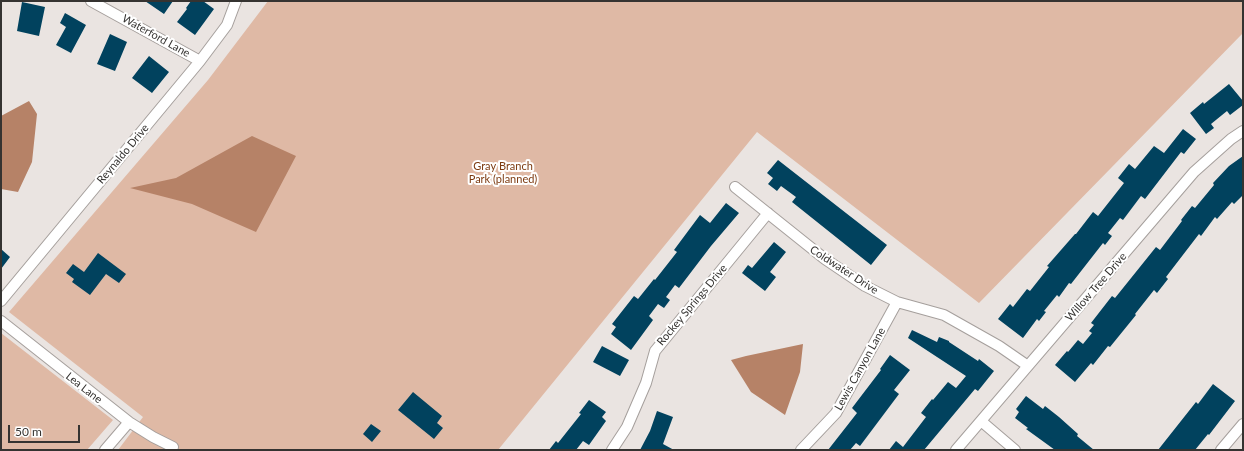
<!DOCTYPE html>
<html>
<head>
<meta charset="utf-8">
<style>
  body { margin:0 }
  #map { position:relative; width:1244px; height:451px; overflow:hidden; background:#eae4e1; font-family:Lato,sans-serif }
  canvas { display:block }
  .frame { position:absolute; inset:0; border:2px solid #353331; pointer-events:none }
  .scale { position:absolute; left:8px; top:425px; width:72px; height:18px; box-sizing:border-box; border:2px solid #353331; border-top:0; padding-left:5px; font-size:12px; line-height:14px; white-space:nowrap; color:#353331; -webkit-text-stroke:3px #fff; paint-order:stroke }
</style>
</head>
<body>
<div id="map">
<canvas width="1244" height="451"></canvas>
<div class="frame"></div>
<div class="scale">50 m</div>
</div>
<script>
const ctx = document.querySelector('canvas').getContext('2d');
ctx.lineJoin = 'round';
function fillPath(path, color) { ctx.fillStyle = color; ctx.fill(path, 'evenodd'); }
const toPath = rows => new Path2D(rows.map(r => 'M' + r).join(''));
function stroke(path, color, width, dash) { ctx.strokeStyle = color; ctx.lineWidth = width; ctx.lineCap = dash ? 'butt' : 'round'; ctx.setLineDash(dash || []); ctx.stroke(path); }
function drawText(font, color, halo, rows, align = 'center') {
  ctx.font = font + ' Lato,sans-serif'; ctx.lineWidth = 4; ctx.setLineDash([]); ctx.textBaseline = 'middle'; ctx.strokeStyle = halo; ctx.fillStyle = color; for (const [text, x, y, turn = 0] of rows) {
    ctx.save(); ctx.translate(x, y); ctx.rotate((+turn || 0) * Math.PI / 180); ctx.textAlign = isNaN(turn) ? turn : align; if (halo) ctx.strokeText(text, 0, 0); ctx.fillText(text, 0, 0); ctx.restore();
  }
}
const green = toPath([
  [268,1,1243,1,1243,33,979,303,757,132,498,450,118,450,143,417,9,312,208,80],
  [1,333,113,420,87,450,1,450]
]);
const water = toPath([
  [29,101,37,114,32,162,18,192,1,189,1,116],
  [252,136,296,156,256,232,192,204,130,188,176,178],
  [803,344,800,372,785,415,751,392,731,360,746,356]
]);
const building = toPath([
  [145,1,173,1,164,14],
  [191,1,203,1,214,9,195,35,177,22,187,9,186,8],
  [22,2,45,7,39,36,17,31],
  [65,13,86,25,71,53,56,45,66,27,60,23],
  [110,34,127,42,115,71,97,64],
  [149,56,169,72,152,93,132,78],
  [1229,84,1243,101,1243,105,1230,115,1227,111,1211,124,1214,128,1206,134,1190,113,1203,102,1204,104],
  [1183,129,1196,139,1184,154,1181,152,1145,199,1141,196,1123,220,1120,218,1108,233,1112,236,1105,245,1103,243,1071,284,1069,283,1059,297,1057,295,1044,311,1046,312,1039,321,1037,319,1023,338,998,319,1010,304,1013,307,1027,289,1030,291,1049,267,1047,266,1075,234,1076,234,1093,212,1098,216,1124,183,1118,178,1129,164,1135,169,1154,146,1164,153],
  [1243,156,1243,195,1234,204,1232,202,1217,219,1215,217,1201,236,1199,234,1166,277,1168,279,1157,293,1154,290,1135,314,1136,315,1110,347,1108,346,1093,365,1091,363,1075,382,1055,365,1067,351,1068,352,1078,340,1083,344,1092,333,1089,331,1094,325,1091,323,1112,296,1115,298,1156,247,1160,250,1182,221,1181,220,1192,206,1195,208,1214,185,1213,183,1229,166],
  [778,160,887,245,871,265,792,202,796,197,781,186,777,191,768,184,773,178,767,173],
  [726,203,739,213,711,246,679,288,675,285,666,297,670,300,664,308,658,304,649,316,653,320,631,350,611,334,616,327,612,324,634,296,638,299,654,279,655,280,677,252,674,250,700,215,710,223],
  [774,242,786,252,770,272,776,277,765,291,742,273,748,265,752,268],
  [1,249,10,257,1,269],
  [98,253,126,274,119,283,106,274,90,295,72,282,74,279,66,273,73,264,84,272],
  [912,330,937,342,939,337,949,341,949,342,978,361,979,359,994,371,978,391,975,389,924,450,889,450,896,441,903,447,926,417,921,413,932,399,933,400,948,382,956,388,966,376,908,338],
  [602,346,629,360,620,376,593,362],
  [890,355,910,370,894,390,899,394,860,446,856,443,850,450,828,450,857,413,852,408,881,370,880,369],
  [1213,384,1235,401,1209,435,1208,434,1195,450,1158,450,1196,402,1198,404],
  [413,392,442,416,437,423,443,428,434,439,398,410],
  [1026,396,1043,409,1045,406,1059,417,1078,434,1077,436,1094,450,1055,450,1026,429,1028,428,1015,418,1019,412,1016,409],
  [589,400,606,412,602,417,606,421,589,445,583,441,576,450,549,450,556,441,558,443,581,414,579,413],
  [657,411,673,417,663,444,674,450,640,450,650,431],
  [371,424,381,431,372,442,363,434]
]);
const minor = toPath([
  [91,1,200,61],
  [735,187,825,259,865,286,897,302,944,315,999,346,1028,366],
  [1,301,200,61,227,25,236,1],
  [1,321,129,422,153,437,173,447],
  [981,421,1015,450],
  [105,450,129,422],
  [612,450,627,427,646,383,655,351,768,213],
  [801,450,836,413,897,302],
  [956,450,1194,172,1231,139,1243,131],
  [1221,450,1243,424]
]);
const streetNames = [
  ["Waterford Lane",156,36,29],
  ["Reynaldo Drive",123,154,-50],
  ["Coldwater Drive",844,270,33],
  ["Willow Tree Drive",1096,287,-49],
  ["Rockey Springs Drive",692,305,-50],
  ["Lewis Canyon Lane",860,369,-61],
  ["Lea Lane",84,388,38]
];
const parkNames = [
  ["Gray Branch",503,166],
  ["Park (planned)",503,179]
];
fillPath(green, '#dfb9a5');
fillPath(water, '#b68267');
fillPath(building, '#01425e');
stroke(minor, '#a59f9c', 12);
stroke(minor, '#fff', 10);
drawText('11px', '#353331', '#fff', streetNames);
drawText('11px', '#7d3b11', '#fff', parkNames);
</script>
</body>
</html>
